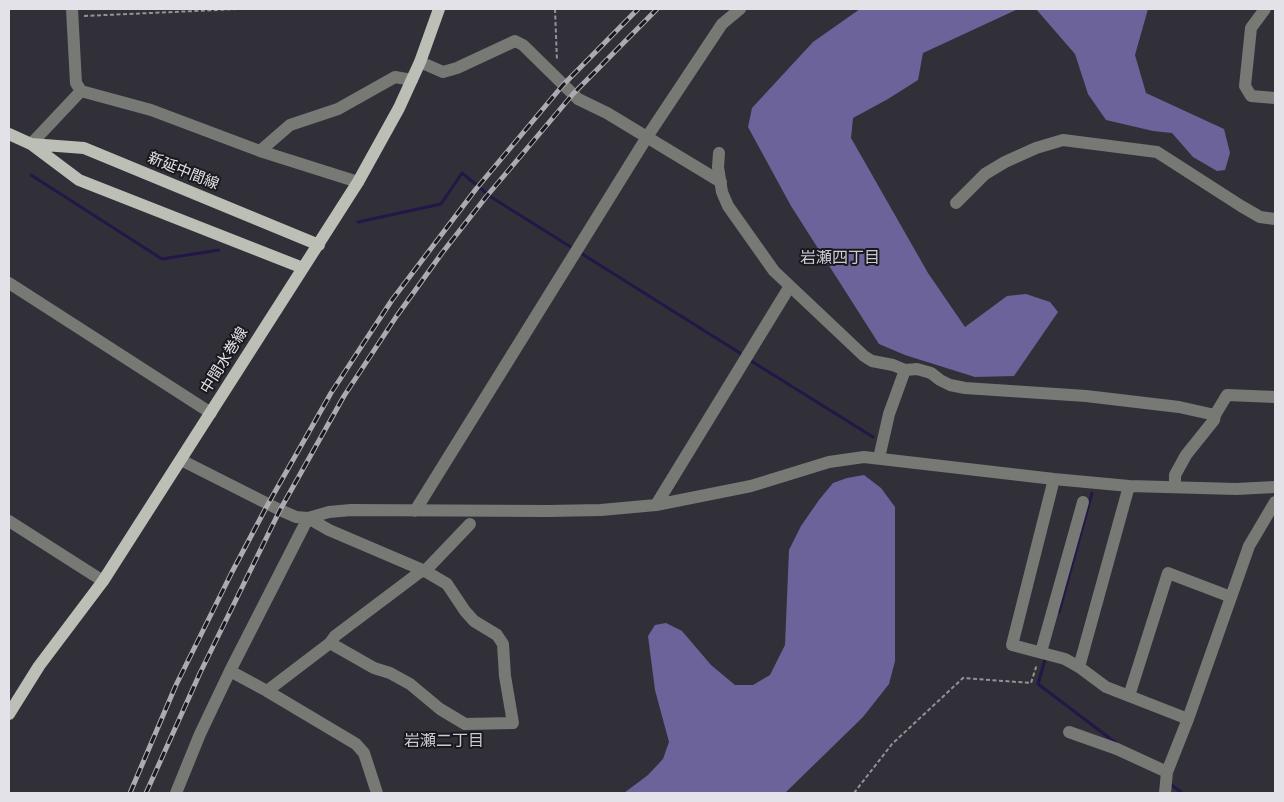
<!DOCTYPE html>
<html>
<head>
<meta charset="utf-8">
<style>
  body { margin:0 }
  #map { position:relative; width:1284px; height:802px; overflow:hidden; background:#313039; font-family:"Titillium Web",sans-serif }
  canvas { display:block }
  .frame { position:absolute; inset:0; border:10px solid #e3e2e8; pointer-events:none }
</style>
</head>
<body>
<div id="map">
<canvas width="1284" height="802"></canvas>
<div class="frame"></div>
</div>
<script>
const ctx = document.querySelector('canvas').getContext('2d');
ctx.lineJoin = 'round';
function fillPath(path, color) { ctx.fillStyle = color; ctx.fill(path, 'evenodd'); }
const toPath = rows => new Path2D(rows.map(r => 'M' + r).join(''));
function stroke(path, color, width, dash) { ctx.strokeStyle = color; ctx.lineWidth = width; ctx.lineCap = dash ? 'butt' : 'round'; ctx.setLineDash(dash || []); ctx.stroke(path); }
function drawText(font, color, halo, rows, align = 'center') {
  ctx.font = font + ' "Titillium Web","Noto Sans JP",sans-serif'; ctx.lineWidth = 4; ctx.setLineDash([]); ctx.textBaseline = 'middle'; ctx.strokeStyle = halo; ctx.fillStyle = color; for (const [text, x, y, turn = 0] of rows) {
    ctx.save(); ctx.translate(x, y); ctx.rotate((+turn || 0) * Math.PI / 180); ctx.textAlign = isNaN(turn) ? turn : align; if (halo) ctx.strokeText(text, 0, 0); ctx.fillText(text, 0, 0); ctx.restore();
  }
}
const forest = toPath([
  [860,9,1018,9,923,53,918,80,888,99,853,118,851,138,928,273,965,327,1007,296,1026,294,1050,302,1058,312,1014,376,975,377,905,355,879,344,791,206,748,127,752,108,813,42],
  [1036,9,1148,9,1135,55,1146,93,1224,129,1230,153,1225,170,1217,171,1193,157,1172,133,1153,131,1106,120,1088,94,1075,54],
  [864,475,881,488,895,507,895,661,889,684,863,717,785,793,624,793,648,775,663,759,669,742,655,690,648,636,655,625,666,623,682,631,711,665,735,685,753,685,770,675,785,645,789,550,801,526,819,500,833,483,847,478]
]);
const stream = toPath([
  [31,175,162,259,219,250],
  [358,222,441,204,462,173,491,197,574,249],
  [579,252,743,355],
  [748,359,873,437],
  [1059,612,1092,493],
  [1046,656,1038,684,1116,743],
  [1169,783,1182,793]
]);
const path = toPath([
  [555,9,557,61],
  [84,16,239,9],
  [854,793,892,744,963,678,1031,683,1037,664]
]);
const minor = toPath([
  [72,9,76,83,81,91,151,110,260,151,358,182],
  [1265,9,1251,28,1245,86,1251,96,1275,98],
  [420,62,443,72,457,68,515,41,523,45,578,99,607,113,721,182],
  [31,144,81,91],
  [260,151,290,125,338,109,395,77,412,80],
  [719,153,718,167,722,192,728,206,774,271,864,356,872,361,893,365,905,370,917,369,931,373,940,380,950,385,965,388,1086,396,1179,407,1215,415],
  [956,203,985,174,1005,162,1036,148,1063,140,1157,152,1241,206,1260,217,1275,219],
  [9,283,211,413],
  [879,458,889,414,905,370],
  [181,460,280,510,296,517,308,518,329,512,351,510,548,511,601,510,656,505,751,486,829,462,864,457,1054,479,1129,486,1236,489,1275,487],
  [1054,479,1012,645,1065,659,1079,667,1106,687,1188,719],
  [1175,487,1175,475,1186,455,1214,420,1215,415,1227,395,1275,397],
  [656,505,790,286],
  [415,511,647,137,722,24,740,9],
  [9,521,103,581],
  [330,643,335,636,420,572,425,571,470,524],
  [1041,652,1083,502],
  [1079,667,1129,486],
  [230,671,267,691,356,744,364,753,377,793],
  [1129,696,1168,573,1231,597],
  [1069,732,1117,749,1167,772],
  [176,793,200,734,230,671,308,518,329,530,425,571,447,584,465,611,474,621,497,635,503,644,505,676,513,723,465,724,440,709,410,684,390,673,374,668,330,643,267,691],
  [1165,793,1167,772,1188,719,1249,546,1275,502]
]);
const major = toPath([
  [9,134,31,144,79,180,303,268],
  [31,144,84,148,319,245],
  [9,714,39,666,103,581,358,182,399,108,420,62,439,9]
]);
const rail = toPath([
  [130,793,176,685,232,572,268,504,331,393,363,344,392,300,476,189,563,85,638,9],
  [146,793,200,673,280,510,344,396,396,317,442,253,486,197,573,94,657,9]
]);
const streetNames = [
  ["新延中間線",183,172,22],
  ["中間水巻線",225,361,-58]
];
const neighbourhoodNames = [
  ["岩瀬四丁目",840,259],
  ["岩瀬二丁目",444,742]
];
fillPath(forest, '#6c639b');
stroke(stream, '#241748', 3);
stroke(path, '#939299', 2, [4, 2.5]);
stroke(minor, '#777974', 12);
stroke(major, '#bcbfb6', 12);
stroke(rail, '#acabb2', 5);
stroke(rail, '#19191d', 3, [9]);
drawText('15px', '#e3e2e8', '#19191d', streetNames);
drawText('16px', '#cbcad5', '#19191d', neighbourhoodNames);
</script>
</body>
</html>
